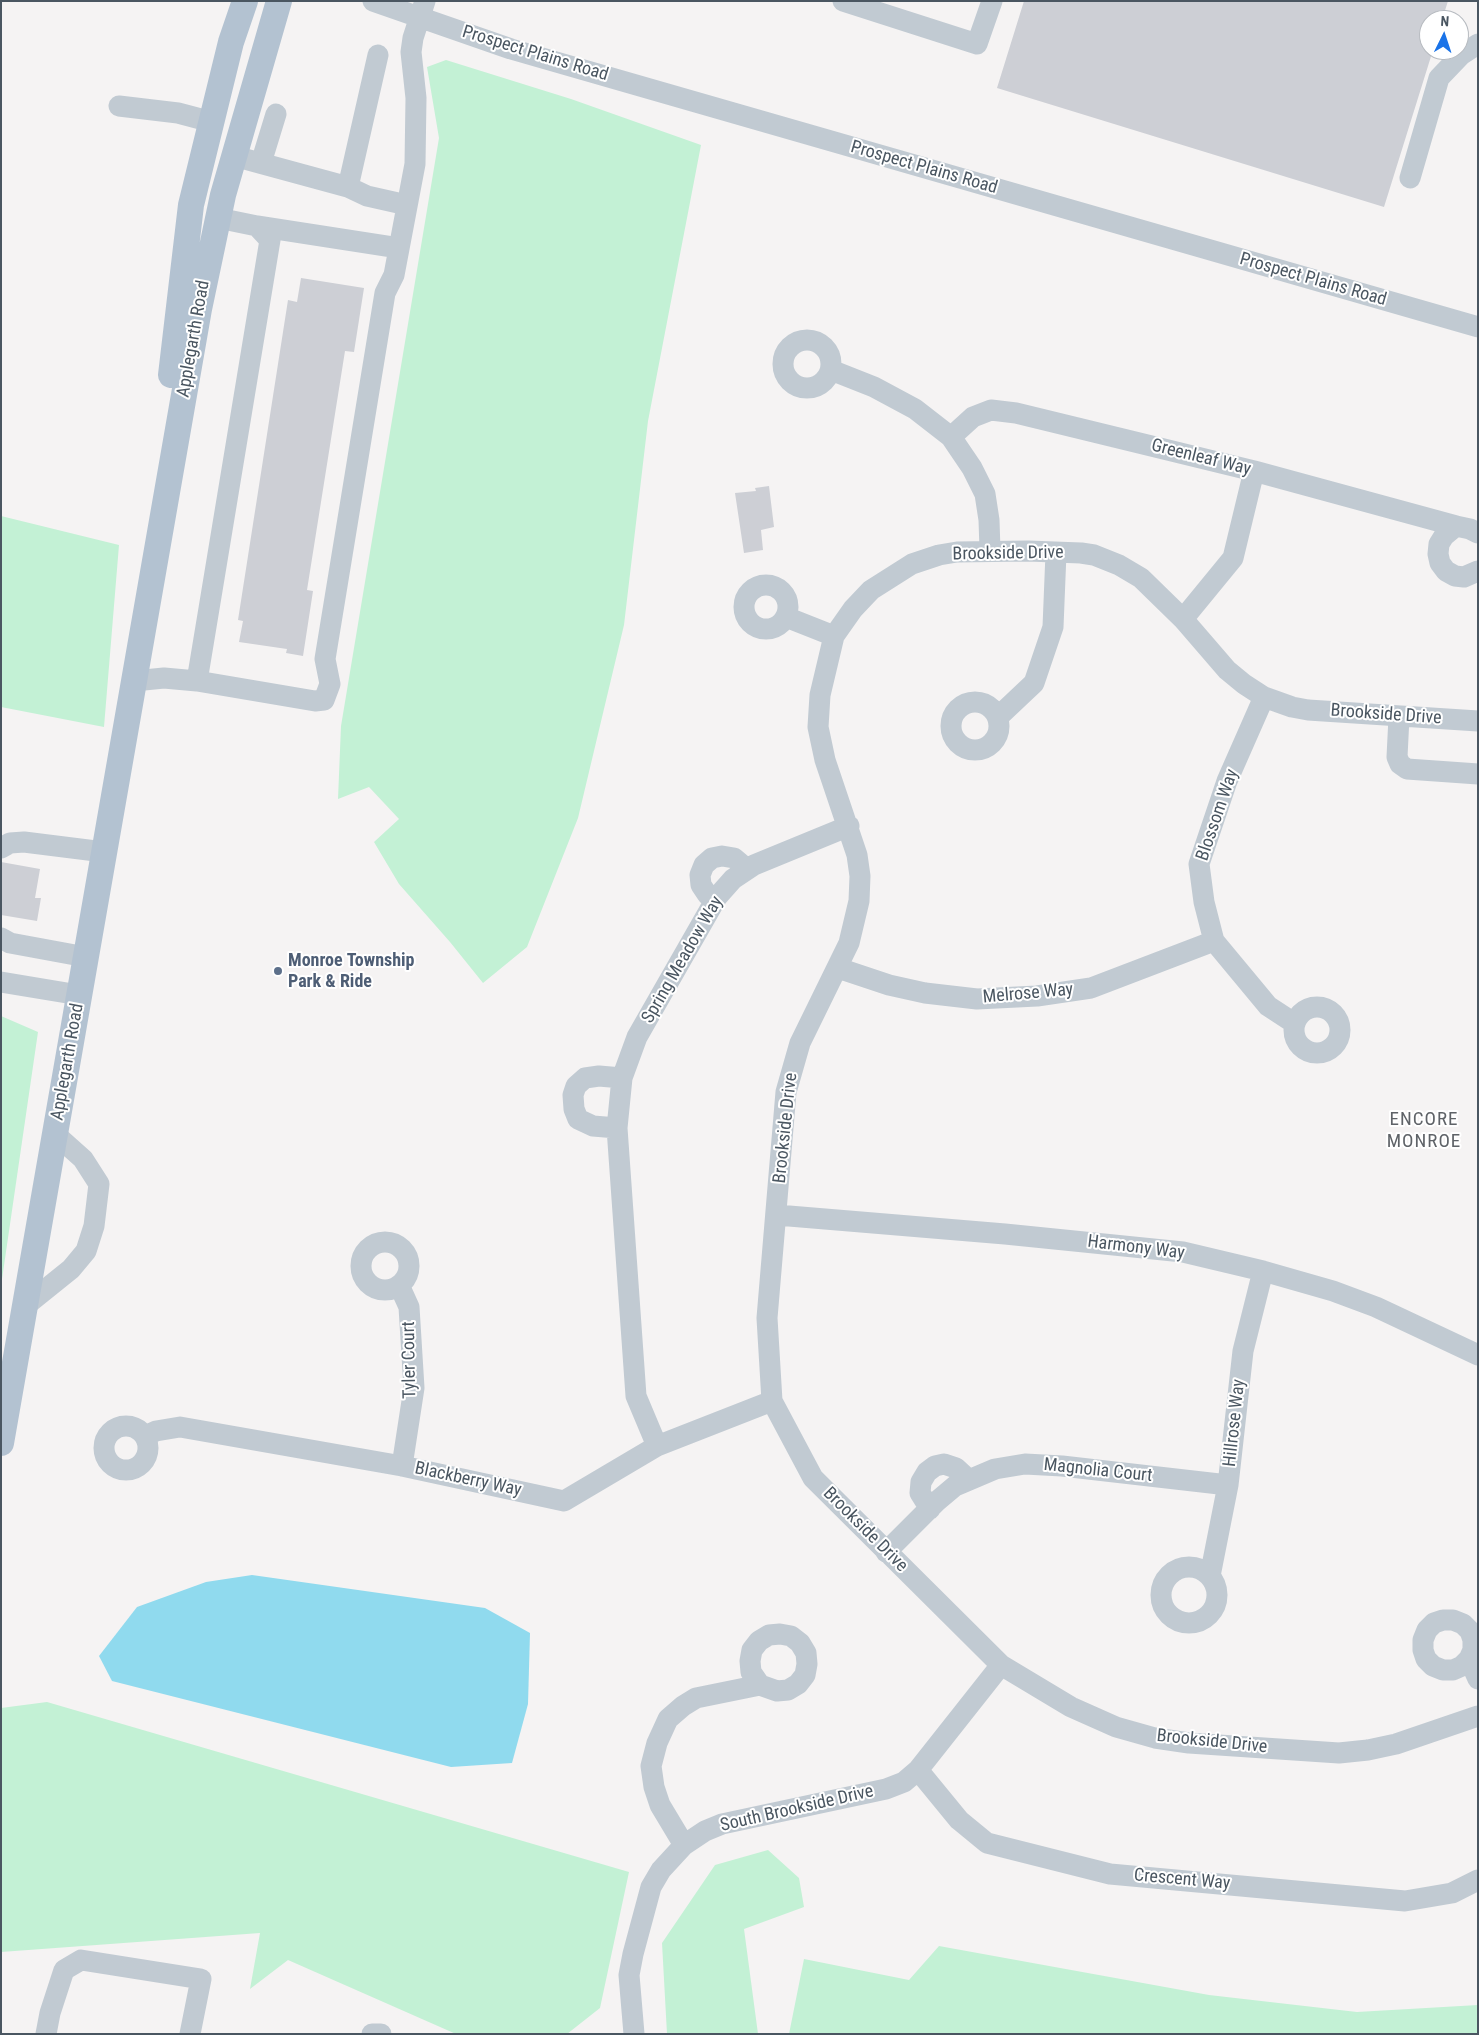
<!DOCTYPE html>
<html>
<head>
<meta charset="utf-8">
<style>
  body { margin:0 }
  #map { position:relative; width:1479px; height:2035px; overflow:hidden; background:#f5f3f3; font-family:"Roboto Condensed",sans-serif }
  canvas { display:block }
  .frame { position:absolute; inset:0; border:2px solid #4a5661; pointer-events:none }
  .north { position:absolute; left:1419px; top:10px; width:50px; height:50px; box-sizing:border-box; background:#fff; border:1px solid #b7bbc0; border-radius:50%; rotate:4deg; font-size:14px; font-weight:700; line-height:20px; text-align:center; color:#4a5661 }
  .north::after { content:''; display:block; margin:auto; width:18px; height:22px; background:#1a73e8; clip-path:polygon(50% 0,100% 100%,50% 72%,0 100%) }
</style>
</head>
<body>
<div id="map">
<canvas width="1479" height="2035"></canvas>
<div class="frame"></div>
<div class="north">N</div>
</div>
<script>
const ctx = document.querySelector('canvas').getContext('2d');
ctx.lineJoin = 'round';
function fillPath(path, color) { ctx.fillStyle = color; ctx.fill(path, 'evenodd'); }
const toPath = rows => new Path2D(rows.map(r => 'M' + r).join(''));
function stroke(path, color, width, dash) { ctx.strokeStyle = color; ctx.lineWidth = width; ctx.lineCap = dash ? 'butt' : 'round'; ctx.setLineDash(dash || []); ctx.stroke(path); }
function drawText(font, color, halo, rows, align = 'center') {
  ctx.font = font + ' "Roboto Condensed",sans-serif'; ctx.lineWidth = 4; ctx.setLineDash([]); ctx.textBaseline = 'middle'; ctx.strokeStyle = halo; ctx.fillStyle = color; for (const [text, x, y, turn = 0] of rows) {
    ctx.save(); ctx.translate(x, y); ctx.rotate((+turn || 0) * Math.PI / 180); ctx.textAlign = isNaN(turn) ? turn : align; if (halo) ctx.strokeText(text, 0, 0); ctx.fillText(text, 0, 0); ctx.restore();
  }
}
const green = toPath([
  [446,60,571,99,701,145,648,421,624,625,578,818,527,947,483,983,450,942,399,884,374,842,399,819,369,787,338,799,341,726,439,138,427,67],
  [1,516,119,545,104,727,1,707],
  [1,1016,38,1032,1,1286],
  [47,1702,629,1872,600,2008,567,2034,456,2034,288,1960,250,1989,260,1933,1,1952,1,1708],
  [768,1850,799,1878,804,1907,744,1929,758,2034,667,2034,662,1943,715,1865],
  [939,1946,1209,1995,1357,2012,1478,2005,1478,2034,789,2034,804,1959,909,1980]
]);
const water = toPath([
  [252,1575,485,1608,530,1633,528,1704,512,1763,451,1767,112,1681,99,1656,137,1607,206,1582]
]);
const building = toPath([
  [1024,1,1448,1,1442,20,1429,20,1429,50,1433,50,1384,207,997,88],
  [301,278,364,288,354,352,345,351,307,590,313,591,303,656,286,653,287,649,239,642,243,621,238,620,288,300,297,302],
  [769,486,774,527,761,530,763,550,744,553,735,493,756,491,755,488],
  [1,862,40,869,35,898,41,898,37,921,1,915]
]);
const minor = toPath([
  [373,1,511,49,1478,327],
  [843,1,977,44,992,1],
  [119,106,178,113,212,122],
  [234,156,348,187,367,196,407,205],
  [261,163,276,114],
  [1410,178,1439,78,1461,55,1478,44],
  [348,187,378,55],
  [218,218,257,226,270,240,197,681,315,701,324,700,330,684,325,659,385,293,394,275,415,164,416,98,411,52,413,38,425,1],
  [257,226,399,248],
  '783 364a24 24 0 1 1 48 0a24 24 0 1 1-48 0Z',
  [831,370,874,387,915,409,951,437,972,468,985,494,989,520,990,550],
  [951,437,973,417,991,410,1016,413,1254,471,1456,526],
  [1478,533,1470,529,1456,526,1444,536,1439,544,1438,554,1440,563,1446,571,1455,576,1464,577,1478,571],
  '744 607a22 22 0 1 1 44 0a22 22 0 1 1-44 0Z',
  [786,617,834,636],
  [1183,619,1233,558,1254,471],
  [134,681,164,678,197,681],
  [1264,697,1227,781,1199,864,1204,902,1214,941,1268,1006,1294,1023],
  '951 726a24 24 0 1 1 48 0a24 24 0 1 1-48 0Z',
  [998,717,1034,683,1053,627,1056,553],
  [1399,717,1397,757,1400,764,1407,769,1478,774],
  [1478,721,1308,710,1292,707,1264,697,1244,684,1227,670,1183,619,1141,578,1119,565,1094,555,1081,553,1028,551,957,552,939,555,912,564,871,590,853,609,834,636,820,695,818,727,825,760,857,855,860,876,859,901,849,943,800,1043,786,1092,767,1318,772,1401,813,1478,1001,1665,1071,1707,1116,1727,1155,1738,1189,1743,1339,1753,1368,1750,1396,1744,1478,1716],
  [1,848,10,843,24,842,104,852],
  [715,902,707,894,701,885,700,875,704,865,712,858,722,856,734,858,747,869],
  [1,938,10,943,86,957],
  [838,968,889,985,925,993,977,999,1037,996,1091,988,1214,941],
  [1,982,79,995],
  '1294 1030a23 23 0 1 1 46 0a23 23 0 1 1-46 0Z',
  [617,1128,593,1126,578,1119,574,1109,573,1095,576,1086,585,1078,599,1076,622,1078],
  [777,1215,1005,1234,1183,1252,1263,1271,1333,1291,1376,1307,1478,1355],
  '361 1266a24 24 0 1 1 48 0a24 24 0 1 1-48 0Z',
  [399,1285,409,1307,414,1388,402,1466],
  [25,1306,71,1269,86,1251,94,1226,99,1184,83,1159,55,1134],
  '104 1448a22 22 0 1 1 44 0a22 22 0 1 1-44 0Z',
  [145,1436,156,1431,180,1427,402,1466,564,1501,657,1446,772,1401],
  [657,1446,636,1396,617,1128,622,1078,637,1037,717,897,733,879,754,865,849,826],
  [930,1509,920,1493,921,1482,927,1472,935,1466,944,1464,956,1468,969,1480],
  [886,1552,936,1502,955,1486,995,1469,1025,1464,1062,1466,1228,1485],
  '1161 1595a28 28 0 1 1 56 0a28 28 0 1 1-56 0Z',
  [1210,1576,1228,1485,1243,1351,1263,1271],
  [1469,1659,1462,1666,1453,1670,1443,1670,1433,1666,1426,1659,1423,1650,1423,1640,1427,1630,1434,1623,1443,1620,1453,1620,1463,1624,1470,1631,1473,1640,1473,1650,1469,1659,1478,1679],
  [918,1770,959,1820,987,1843,1110,1874,1405,1901,1452,1893,1478,1880],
  [684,1845,660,1805,654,1787,651,1766,657,1743,668,1719,683,1706,696,1698,760,1685,777,1691,788,1690,798,1684,805,1675,807,1664,806,1653,800,1643,791,1636,780,1634,769,1635,759,1641,752,1650,750,1661,751,1672,760,1685],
  [46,2034,50,2013,64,1970,81,1960,201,1979,190,2034],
  [372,2034,381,2034],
  [634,2034,629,1975,633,1954,651,1887,661,1870,684,1845,705,1831,722,1824,886,1789,904,1782,918,1770,1001,1665]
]);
const major = toPath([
  [171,375,191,205,231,42,245,1],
  [1,1443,199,309,223,195,279,1]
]);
const markers = [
  [278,971,5,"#5c6f8a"]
];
const streetNames = [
  ["Prospect Plains Road",535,54,17],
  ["Prospect Plains Road",924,168,16],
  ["Prospect Plains Road",1313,280,16],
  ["Applegarth Road",194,339,-80],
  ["Greenleaf Way",1201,458,14],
  ["Brookside Drive",1008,554,-1],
  ["Brookside Drive",1386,715,4],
  ["Blossom Way",1218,815,-71],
  ["Spring Meadow Way",683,960,-60],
  ["Melrose Way",1028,994,-5],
  ["Applegarth Road",68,1062,-80],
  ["Brookside Drive",786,1128,-84],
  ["Harmony Way",1136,1248,7],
  ["Tyler Court",410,1360,-91],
  ["Hillrose Way",1235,1423,-84],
  ["Magnolia Court",1098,1471,6],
  ["Blackberry Way",468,1480,12],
  ["Brookside Drive",865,1530,45],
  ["Brookside Drive",1212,1742,6],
  ["South Brookside Drive",797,1809,-13],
  ["Crescent Way",1182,1880,5]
];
const serviceNames = [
  ["Monroe Township",288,961],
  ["Park & Ride",288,982]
];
const neighbourhoodNames = [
  ["ENCORE",1424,1120],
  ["MONROE",1424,1142]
];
fillPath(green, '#c3f1d5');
fillPath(water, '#90daee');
fillPath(building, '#cdcfd5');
stroke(minor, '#c1cad2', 21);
stroke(major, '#b3c2d1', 26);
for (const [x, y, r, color] of markers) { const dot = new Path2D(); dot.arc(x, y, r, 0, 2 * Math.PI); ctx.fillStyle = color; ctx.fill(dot); stroke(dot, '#fff', 2); }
drawText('18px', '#4a5661', '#fff', streetNames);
drawText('bold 18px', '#4e5e75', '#fff', serviceNames, 'left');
ctx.letterSpacing = '1px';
drawText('19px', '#5f6368', '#fff', neighbourhoodNames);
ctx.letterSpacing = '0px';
</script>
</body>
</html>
